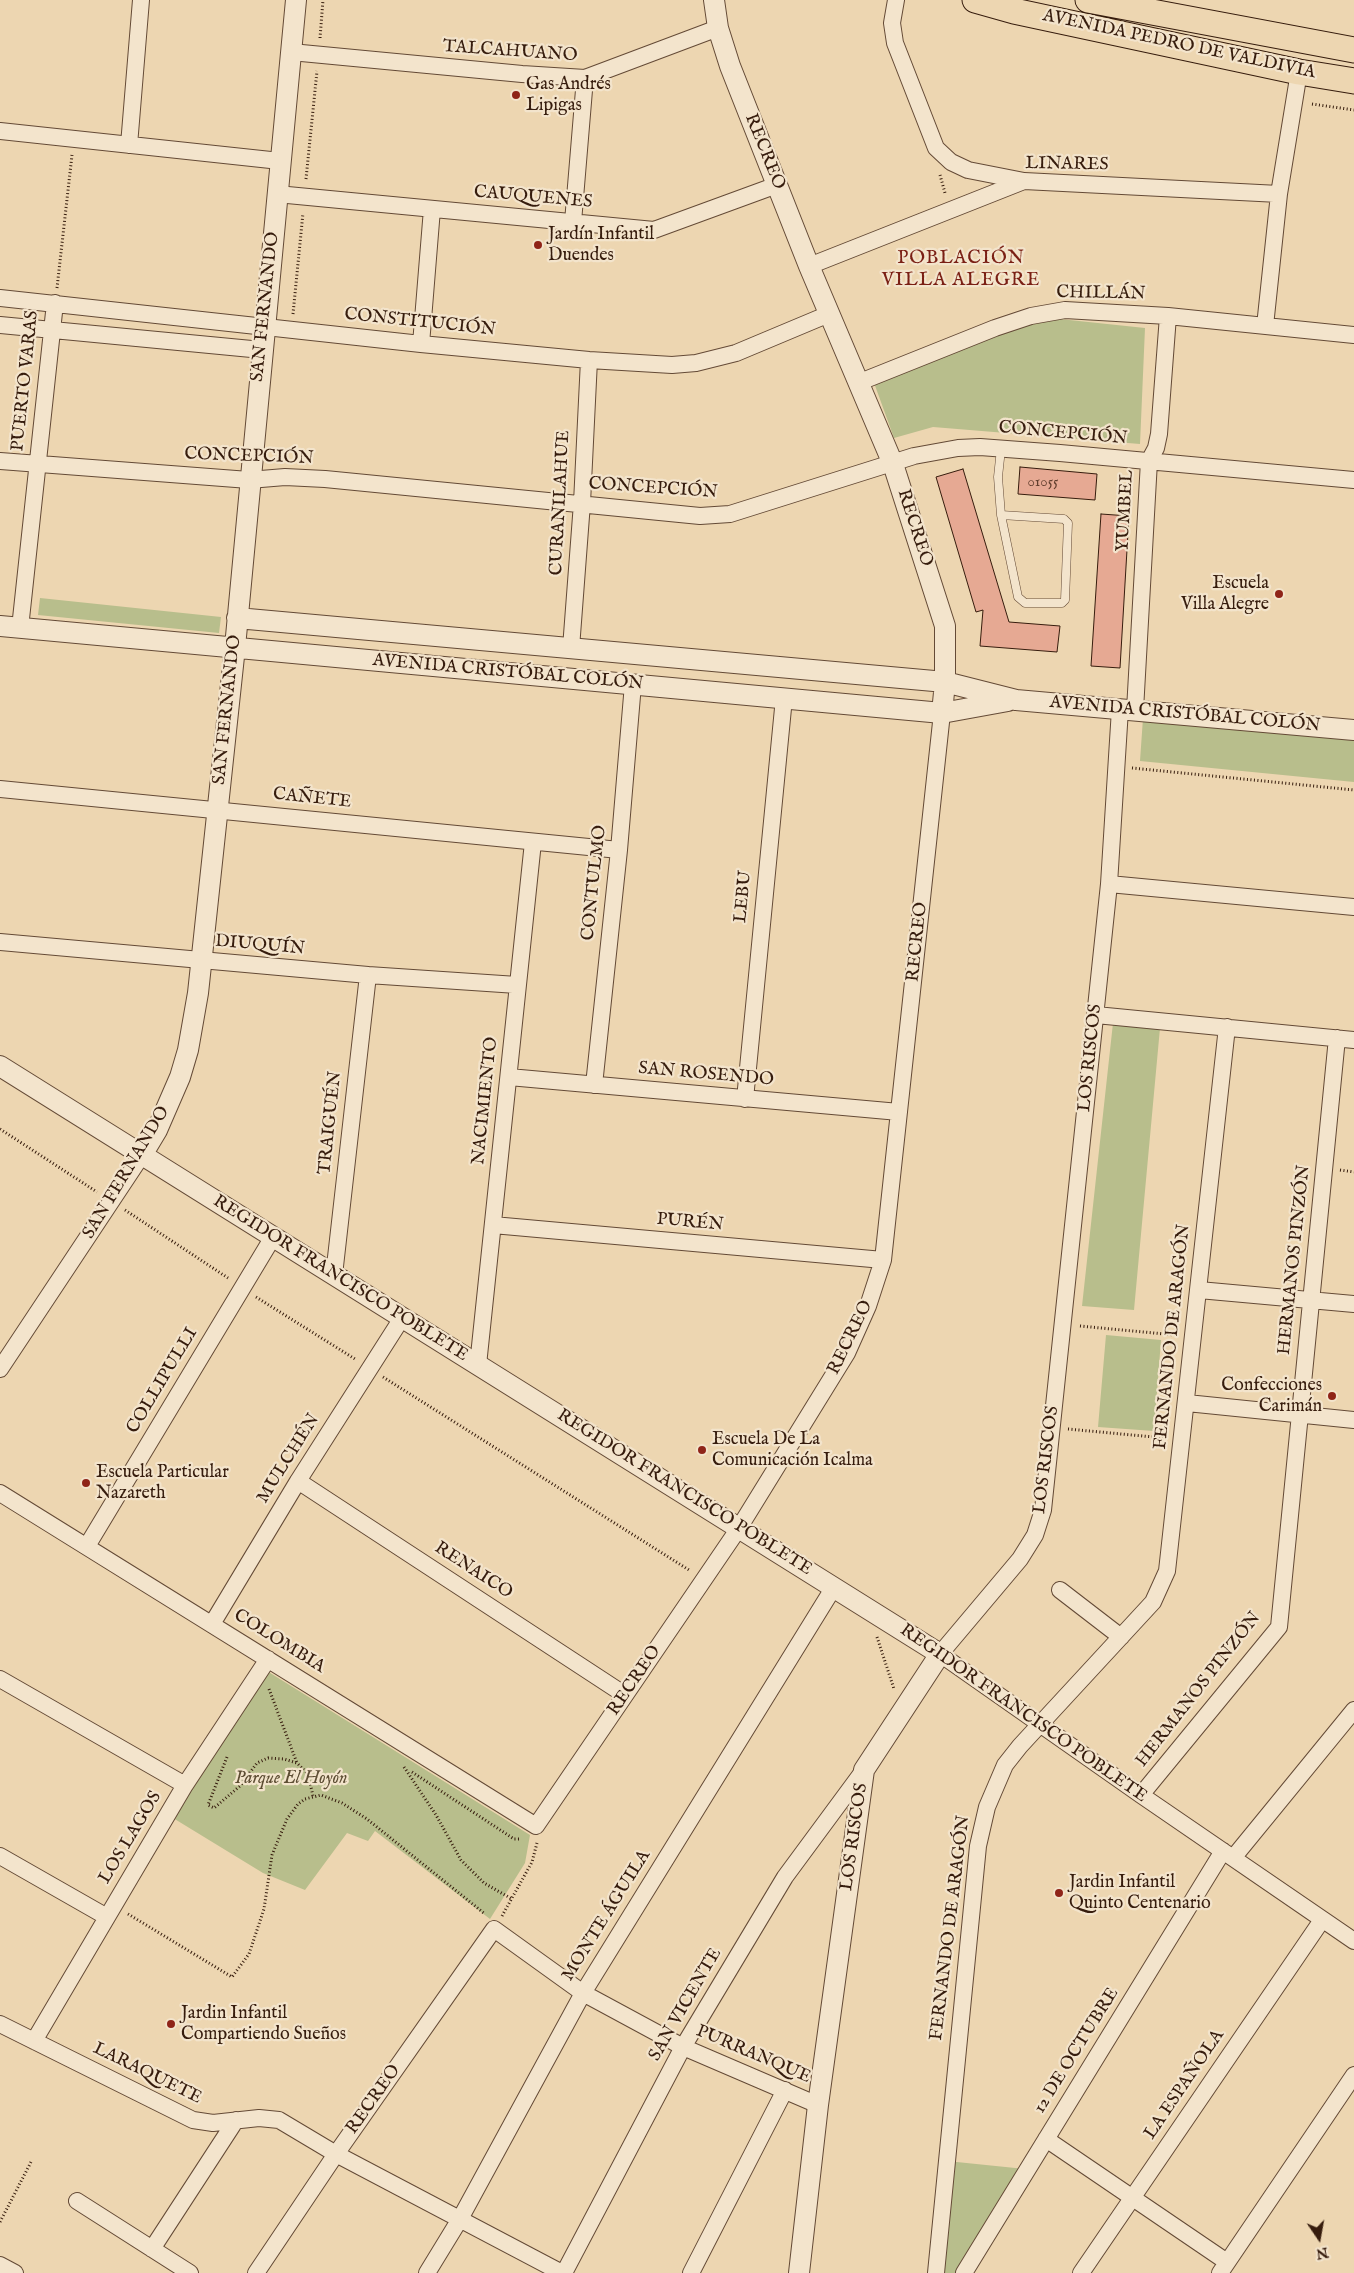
<!DOCTYPE html>
<html>
<head>
<meta charset="utf-8">
<style>
  body { margin:0 }
  #map { position:relative; width:1354px; height:2273px; overflow:hidden; background:#edd6b1; font-family:"IM FELL English",serif }
  canvas { display:block }
  .north { position:absolute; left:1294px; top:2213px; width:50px; height:50px; -webkit-text-stroke:4px #f3e4cc; paint-order:stroke; rotate:168deg; font-size:14px; font-weight:700; line-height:20px; text-align:center; color:#361c0d }
  .north::after { content:''; display:block; margin:auto; width:18px; height:22px; background:#361c0d; clip-path:polygon(50% 0,100% 100%,50% 72%,0 100%) }
</style>
</head>
<body>
<div id="map">
<canvas width="1354" height="2273"></canvas>
<div class="north">N</div>
</div>
<script>
const ctx = document.querySelector('canvas').getContext('2d');
ctx.lineJoin = 'round';
function fillPath(path, color) { ctx.fillStyle = color; ctx.fill(path, 'evenodd'); }
const toPath = rows => new Path2D(rows.map(r => 'M' + r).join(''));
function stroke(path, color, width, dash) { ctx.strokeStyle = color; ctx.lineWidth = width; ctx.lineCap = dash ? 'butt' : 'round'; ctx.setLineDash(dash || []); ctx.stroke(path); }
function drawText(font, color, halo, rows, align = 'center') {
  ctx.font = font + ' "IM FELL English",serif'; ctx.lineWidth = 4.5; ctx.setLineDash([]); ctx.textBaseline = 'middle'; ctx.strokeStyle = halo; ctx.fillStyle = color; for (const [text, x, y, turn = 0] of rows) {
    ctx.save(); ctx.translate(x, y); ctx.rotate((+turn || 0) * Math.PI / 180); ctx.textAlign = isNaN(turn) ? turn : align; if (halo) ctx.strokeText(text, 0, 0); ctx.fillText(text, 0, 0); ctx.restore();
  }
}
const green = toPath([
  [1041,317,1145,328,1140,444,933,427,894,438,873,380],
  [40,598,221,617,219,633,38,615],
  [1143,718,1354,738,1354,782,1140,761],
  [1113,1023,1160,1028,1134,1310,1082,1306],
  [1106,1335,1161,1340,1154,1431,1098,1427],
  [267,1671,530,1835,525,1863,490,1919,375,1831,368,1841,347,1833,305,1890,263,1873,173,1818],
  [947,2161,1025,2169,963,2273,937,2273]
]);
const building = toPath([
  [1020,467,1097,474,1095,500,1018,494,1020,467],
  [963,469,1009,622,1060,626,1057,652,980,646,983,610,976,612,936,477,963,469],
  [1101,514,1129,516,1120,668,1091,666,1101,514]
]);
const path = toPath([
  [320,38,323,0],
  [1312,104,1354,110],
  [940,175,945,193],
  [306,179,317,71],
  [57,288,72,155],
  [293,314,303,213],
  [1132,768,1354,790],
  [0,1129,97,1192],
  [1340,1170,1354,1172],
  [125,1210,228,1278],
  [256,1297,355,1359],
  [1080,1326,1175,1335],
  [383,1377,689,1570],
  [1068,1429,1164,1438],
  [877,1637,894,1689],
  [269,1689,297,1763],
  [227,1757,208,1805,214,1808,240,1786,257,1763,268,1758,284,1759,297,1763,308,1774,313,1796],
  [404,1767,436,1815,461,1860,484,1883,512,1899],
  [412,1772,514,1839,521,1839],
  [128,1914,232,1977,249,1954,264,1909,272,1855,287,1819,298,1804,305,1799,321,1795,342,1803,367,1819,485,1914],
  [502,1916,532,1862,537,1843],
  [0,2222,31,2162]
]);
const service = toPath([
  [1001,515,1064,519,1068,523,1065,600,1062,603,1025,603,1018,597,1001,515,998,477,1001,449]
]);
const minor = toPath([
  [896,0,892,23,895,43,936,148,951,162,968,170,1024,181],
  [291,52,522,74,585,78,718,28],
  [0,131,280,161],
  [129,145,141,0],
  [277,194,654,230,777,185],
  [573,222,585,78],
  [809,266,1024,181,1279,194],
  [0,298,421,344,589,360,672,365,696,363,736,353,829,314],
  [0,325,262,350],
  [1265,326,1279,194,1299,72],
  [421,344,432,209],
  [860,382,995,328,1031,316,1065,310,1168,316,1354,335],
  [0,461,249,480,285,477,325,479,700,516,730,514,914,456,958,448,980,447,1060,453,1354,480],
  [20,628,55,303],
  [571,648,582,503,589,360],
  [1120,709,1109,884,1043,1510,1035,1535,1020,1559,940,1654,1141,1795,1354,1941],
  [1135,710,1149,461,1156,448,1159,434,1168,316],
  [0,789,619,850],
  [1109,884,1354,907],
  [0,942,368,975,517,985],
  [1096,1015,1354,1040],
  [509,1077,899,1112],
  [594,1085,619,850,633,684],
  [745,1099,784,698],
  [493,1225,883,1260],
  [334,1275,368,975],
  [1199,1290,1354,1304],
  [478,1365,533,842],
  [0,1369,142,1155],
  [1187,1403,1354,1420],
  [298,1481,625,1695],
  [0,1493,536,1826,739,1528,847,1353,868,1306,883,1260,942,713],
  [87,1546,273,1237],
  [1060,1590,1121,1637],
  [212,1624,298,1481,402,1318],
  [0,1679,185,1785],
  [1141,1795,1279,1627,1337,1038],
  [0,1856,107,1917],
  [1233,1858,1354,1710],
  [0,2024,193,2120,213,2123,259,2118,279,2120,336,2154,562,2273],
  [34,2041,185,1785,268,1659],
  [1046,2139,1227,2262],
  [77,2201,190,2273],
  [152,2249,236,2120],
  [0,2265,15,2273],
  [256,2273,336,2154,494,1929,583,1993,683,2047,818,2105],
  [427,2273,460,2219,583,1993,834,1587],
  [564,2273,683,2047,785,1877,864,1770],
  [691,2273,785,2090],
  [936,2273,978,1846,987,1807,1005,1765,1020,1746,1153,1602,1167,1571,1227,1027],
  [964,2273,1223,1851],
  [1081,2273,1322,1920],
  [1220,2273,1354,2075]
]);
const tertiary = toPath([
  [714,0,718,28,730,66,809,266,893,464,945,626,945,682,942,713],
  [237,618,945,682,1016,700,1354,730],
  [0,626,942,713,1008,701],
  [0,1066,940,1654,864,1770,818,2105,799,2273],
  [142,1155,157,1130,180,1077,188,1050,198,993,235,647,296,0]
]);
const primary = toPath([
  [975,0,1014,11,1299,72,1354,81],
  [1088,0,1354,50]
]);
const markers = [
  [516,95,5,"#8f2418"],
  [538,245,5,"#8f2418"],
  [1279,594,5,"#8f2418"],
  [1332,1396,5,"#8f2418"],
  [702,1450,5,"#8f2418"],
  [86,1483,5,"#8f2418"],
  [1059,1893,5,"#8f2418"],
  [171,2024,5,"#8f2418"]
];
const numberNames = [
  ["01055",1043,483]
];
const streetNames = [
  ["AVENIDA PEDRO DE VALDIVIA",1179,45,12],
  ["TALCAHUANO",510,52,4],
  ["RECREO",764,152,68],
  ["LINARES",1067,165,1],
  ["CAUQUENES",533,198,5],
  ["CHILLÁN",1101,294,1],
  ["SAN FERNANDO",266,307,-84],
  ["CONSTITUCIÓN",420,323,6],
  ["PUERTO VARAS",26,381,-84],
  ["CONCEPCIÓN",1063,434,5],
  ["CONCEPCIÓN",249,457,2],
  ["CONCEPCIÓN",653,489,4],
  ["CURANILAHUE",561,503,-87],
  ["YUMBEL",1126,511,-87],
  ["RECREO",914,528,72],
  ["AVENIDA CRISTÓBAL COLÓN",508,673,5],
  ["SAN FERNANDO",228,710,-84],
  ["AVENIDA CRISTÓBAL COLÓN",1185,715,5],
  ["CAÑETE",312,799,6],
  ["CONTULMO",595,883,-84],
  ["LEBU",744,897,-84],
  ["RECREO",918,942,-84],
  ["DIUQUÍN",260,946,5],
  ["LOS RISCOS",1091,1058,-84],
  ["SAN ROSENDO",706,1075,5],
  ["NACIMIENTO",486,1101,-84],
  ["TRAIGUÉN",331,1123,-84],
  ["SAN FERNANDO",127,1173,-59],
  ["PURÉN",690,1223,5],
  ["HERMANOS PINZÓN",1295,1260,-84],
  ["REGIDOR FRANCISCO POBLETE",340,1279,32],
  ["FERNANDO DE ARAGÓN",1173,1337,-84],
  ["RECREO",851,1338,-64],
  ["COLLIPULLI",163,1381,-59],
  ["MULCHÉN",289,1459,-58],
  ["LOS RISCOS",1047,1460,-83],
  ["REGIDOR FRANCISCO POBLETE",684,1493,32],
  ["RENAICO",473,1571,33],
  ["COLOMBIA",279,1642,32],
  ["RECREO",635,1681,-56],
  ["HERMANOS PINZÓN",1199,1690,-52],
  ["REGIDOR FRANCISCO POBLETE",1023,1714,35],
  ["LOS RISCOS",855,1837,-82],
  ["LOS LAGOS",131,1838,-59],
  ["MONTE ÁGUILA",607,1916,-58],
  ["FERNANDO DE ARAGÓN",951,1928,-83],
  ["SAN VICENTE",686,2005,-60],
  ["12 DE OCTUBRE",1077,2051,-58],
  ["PURRANQUE",753,2055,23],
  ["LARAQUETE",147,2074,26],
  ["LA ESPAÑOLA",1185,2085,-56],
  ["RECREO",374,2100,-55]
];
const poiNames = [
  ["Gas Andrés",526,85],
  ["Lipigas",526,106],
  ["Jardín Infantil",548,235],
  ["Duendes",548,256],
  ["Escuela",1269,584,"right"],
  ["Villa Alegre",1269,605,"right"],
  ["Confecciones",1322,1386,"right"],
  ["Carimán",1322,1407,"right"],
  ["Escuela De La",712,1440],
  ["Comunicación Icalma",712,1461],
  ["Escuela Particular",96,1473],
  ["Nazareth",96,1494],
  ["Jardin Infantil",1069,1883],
  ["Quinto Centenario",1069,1904],
  ["Jardin Infantil",181,2014],
  ["Compartiendo Sueños",181,2035]
];
const parkNames = [
  ["Parque El Hoyón",291,1779]
];
const neighbourhoodNames = [
  ["POBLACIÓN",961,259],
  ["VILLA ALEGRE",961,281]
];
fillPath(green, '#b8be8c');
fillPath(building, '#e6a993');
stroke(building, '#361c0d', 1);
stroke(service, '#644a36', 9);
stroke(minor, '#644a36', 18);
stroke(tertiary, '#644a36', 22);
stroke(primary, '#361c0d', 27);
stroke(path, '#361c0d', 3, [1, 2.5]);
stroke(service, '#f3e4cc', 8);
stroke(minor, '#f3e4cc', 16);
stroke(tertiary, '#f3e4cc', 20);
stroke(primary, '#edd6b1', 25);
for (const [x, y, r, color] of markers) { const dot = new Path2D(); dot.arc(x, y, r, 0, 2 * Math.PI); ctx.fillStyle = color; ctx.fill(dot); stroke(dot, '#f3e4cc', 2); }
drawText('15px', '#623f2e', null, numberNames);
drawText('18px', '#361c0d', '#f3e4cc', streetNames);
drawText('18px', '#361c0d', '#f3e4cc', poiNames, 'left');
drawText('italic 18px', '#5d4d33', '#f3e4cc', parkNames);
ctx.letterSpacing = '1px';
drawText('19px', '#7a1f14', '#f3e4cc', neighbourhoodNames);
ctx.letterSpacing = '0px';
</script>
</body>
</html>
